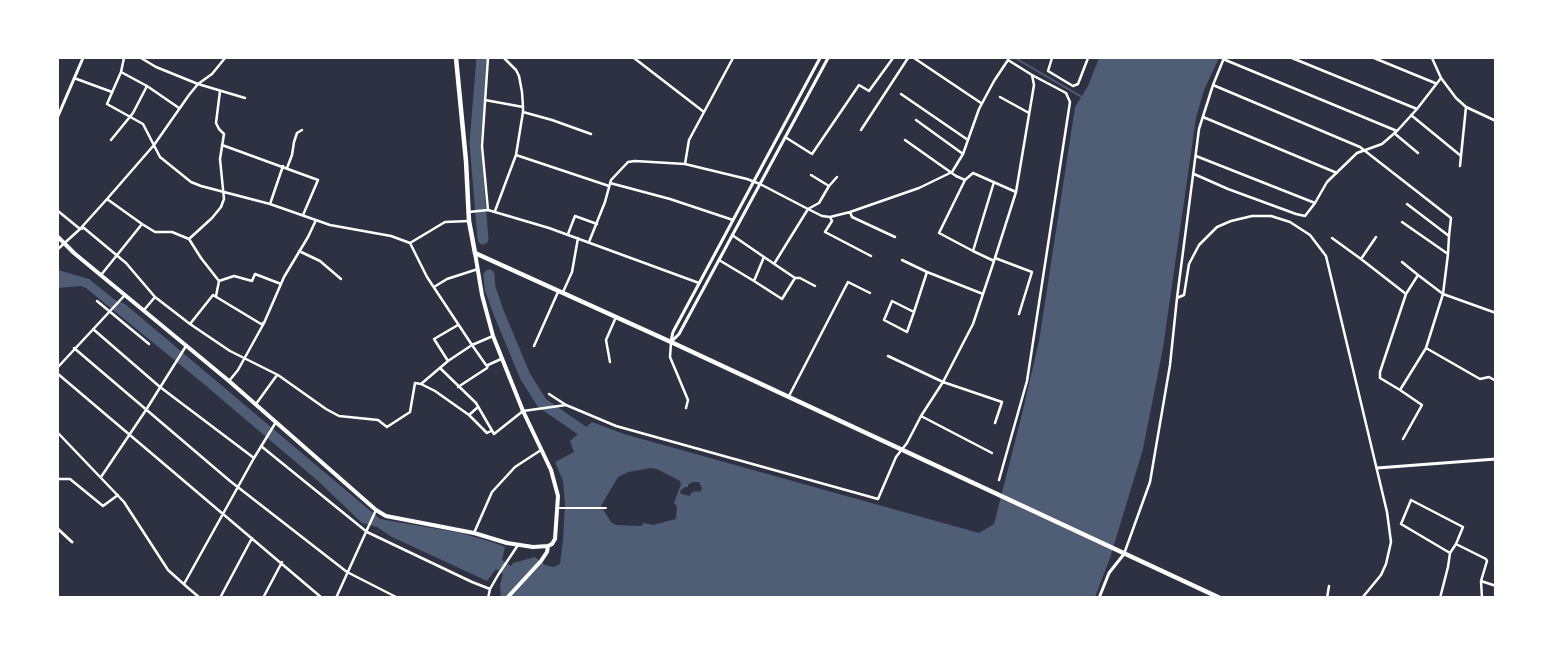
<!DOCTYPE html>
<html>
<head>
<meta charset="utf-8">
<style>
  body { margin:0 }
  #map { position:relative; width:1553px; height:655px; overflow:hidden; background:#2d3142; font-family:"Nunito Sans",sans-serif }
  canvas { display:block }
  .frame { position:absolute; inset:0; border:59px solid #fff; pointer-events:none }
</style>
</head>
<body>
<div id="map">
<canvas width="1553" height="655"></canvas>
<div class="frame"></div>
</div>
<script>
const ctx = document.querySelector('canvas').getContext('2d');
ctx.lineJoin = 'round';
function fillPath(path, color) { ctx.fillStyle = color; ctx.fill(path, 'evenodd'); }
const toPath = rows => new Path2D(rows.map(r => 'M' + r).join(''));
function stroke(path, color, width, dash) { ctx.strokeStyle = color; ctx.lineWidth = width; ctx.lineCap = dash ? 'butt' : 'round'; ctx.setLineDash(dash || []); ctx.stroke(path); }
const water = toPath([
  [1099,58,1219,58,1204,90,1196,118,1163,348,1143,449,1110,558,1095,597,501,597,500,585,503,574,496,569,487,581,390,536,377,527,362,523,318,481,205,385,86,288,81,286,58,288,58,270,89,279,115,300,125,304,380,519,461,533,492,542,505,547,502,560,511,566,513,563,535,557,545,565,554,567,560,564,563,540,565,504,563,481,555,462,574,452,570,441,592,422,624,434,979,533,994,524,1022,414,1039,341,1075,107,1088,86],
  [651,468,657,469,680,481,681,484,674,503,677,506,676,519,653,525,644,523,641,526,616,525,611,522,601,506,618,477,628,472],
  [692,482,699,482,702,488,700,492,696,491,691,493,690,496,681,494,680,491,685,487,688,487,688,485]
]);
const stream = toPath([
  [1015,58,1082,97]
]);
const river = toPath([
  [482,58,475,143,483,239],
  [489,275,490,288,498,311,525,376,542,403,590,436]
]);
const pedestrian = toPath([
  [558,508,606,508]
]);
const minor = toPath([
  [124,58,121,72,107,104,143,124,160,157,191,182,201,186,270,204,330,225,391,236,410,243,445,222,469,221],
  [141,58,156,67,198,84,245,98],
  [504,58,516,70,519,76,522,92,523,107],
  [634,58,704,112],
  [914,58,981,103],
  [1052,58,1048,71,1073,86,1078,84,1088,58],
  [1292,58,1417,109],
  [1374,58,1435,83],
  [1432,58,1441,78,1456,98,1466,107,1496,121],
  [1223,59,1397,131],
  [121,72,147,86,179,108],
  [74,78,112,92],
  [1213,85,1360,147,1451,218,1449,236,1407,204],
  [901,94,968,140],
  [1000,97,1029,113],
  [485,100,523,107,523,112,552,120,591,134],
  [1411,115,1461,156,1466,107],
  [1203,117,1337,173],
  [916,120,963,154],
  [861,130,908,58],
  [1394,133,1418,153],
  [785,137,812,154,859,85,869,91,893,58],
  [111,140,133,113,147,86],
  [905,140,956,176,965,180,973,173,1016,192,1034,85,1032,75],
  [222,145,318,180,303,215],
  [516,155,609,186],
  [1196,156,1315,203],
  [685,164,689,140,733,58],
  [1460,166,1461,156],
  [287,168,292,155,294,142,297,133,302,130],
  [1194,174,1228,189,1296,214,1305,216,1315,203,1327,182,1357,153,1382,144,1397,131,1417,109,1441,78],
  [811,175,829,186,837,177],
  [965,180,939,233,973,251],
  [610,183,670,199,733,220],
  [270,204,283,166],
  [488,210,549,228,699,283],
  [58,211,80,229,84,228,126,263,155,297],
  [495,211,516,155,523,112],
  [469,212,488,210,482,146,488,58],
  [850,212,852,217,895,237],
  [830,217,832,221,825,232,871,256],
  [1402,222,1448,254,1449,236],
  [142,224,155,232,172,232,189,239,201,258,219,281],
  [568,234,575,216,597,224],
  [1332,238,1361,259,1376,237],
  [189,239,212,218,221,207,224,199,220,159,224,134,219,129,216,123,220,91],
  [589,242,605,202,611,180,628,162,635,161,685,164,747,179,760,184,808,209,822,216,830,217,850,212,919,188,952,172,963,154,979,109,994,81,1008,60],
  [410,243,427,277,472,345,493,336],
  [58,249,80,229,107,199,154,145,189,95,198,84,212,74,225,58],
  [299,251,320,261,341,279],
  [995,258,1032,272,1019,314],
  [1361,259,1406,294,1418,275,1443,294,1496,313],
  [719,260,754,281,764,257,732,235],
  [902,260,927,272,983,294],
  [994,261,973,251,994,182],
  [1402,262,1418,275],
  [774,264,808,209,819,203,829,186],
  [101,275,142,224,107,199],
  [795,278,800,278,815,286],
  [754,281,782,299,795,278,764,257],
  [434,287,447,279,478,269],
  [563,292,572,272,578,238],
  [216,296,219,281,234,276,252,281,255,274,281,284],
  [1177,298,1184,295,1189,264,1199,245,1217,227,1231,221,1252,216,1271,216,1290,222,1310,235,1326,256,1387,512,1391,542,1386,564,1381,575,1362,598],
  [97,301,149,344],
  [144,310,155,297,190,324,213,295,261,324,263,323],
  [914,312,892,301,884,320,907,332,914,312,927,272],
  [190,324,230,351,278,375,326,409,339,416,378,420,387,427,410,412,415,383,421,384,448,361,472,345,486,365,488,365],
  [93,329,160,387,254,458],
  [671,343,670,357,688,400,686,408],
  [534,346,558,292],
  [74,348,230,481,347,572,398,598],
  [1426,348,1480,379,1489,377,1496,381],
  [888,356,943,382,1002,402,995,423],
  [448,361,434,339,458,325],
  [610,362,606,340,616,317],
  [58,367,125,295],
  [440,368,476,403,494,434,523,411,566,405],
  [58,374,322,598],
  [229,381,238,370,264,323,284,277,308,237,316,220],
  [421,384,435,391,469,415,487,433,491,431],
  [458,387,487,368,488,365,501,359],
  [1400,390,1380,378,1380,372,1406,294],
  [549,394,566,405,616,426,878,499,896,457,907,443,921,416,943,382,973,324,994,261,1016,192],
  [789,396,848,282,870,293],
  [256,404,277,375],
  [469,415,478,407],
  [921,416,992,453],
  [58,433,124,502,168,570,187,587,200,598],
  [1403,439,1422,405,1400,390,1426,348,1443,294,1448,254],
  [261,446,367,532,472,582,490,589,498,575,518,545],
  [101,477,146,410,186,346],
  [58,479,70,479,103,506,118,495],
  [999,480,1027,381,1070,102,1066,93,1032,75,1008,60,1009,58],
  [474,533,492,492,515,467,541,450],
  [1450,553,1456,544,1486,559,1487,561,1481,581],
  [1124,554,1150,482,1170,365,1177,298,1199,129,1213,85,1224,58],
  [184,584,254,458,276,422],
  [220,598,252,538],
  [263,598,282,562],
  [336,598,376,510],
  [488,598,490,589],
  [1327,598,1329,586],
  [1440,598,1448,567,1450,553,1401,524,1411,500,1463,527,1456,544],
  [1482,598,1481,581,1496,586]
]);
const tertiary = toPath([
  [58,116,83,58],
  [671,341,673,332,820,58],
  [671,342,679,334,828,58],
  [1377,468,1496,459],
  [58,529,72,542],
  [1099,598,1109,573,1124,554]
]);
const secondary = toPath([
  [58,237,74,253,229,381,376,510,386,516,474,533,507,543,533,547,548,546,552,544,555,539,558,496,551,470,523,411,493,336,482,295,475,253],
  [507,598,541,561,547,552,548,546]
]);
const trunk = toPath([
  [456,58,466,161,469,221,475,253,671,342,1220,598]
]);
fillPath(water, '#4f5d75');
stroke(stream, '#4f5d75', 2);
stroke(river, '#4f5d75', 11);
stroke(pedestrian, '#fff', 2);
stroke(minor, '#fff', 2.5);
stroke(tertiary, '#fff', 3);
stroke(secondary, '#fff', 4);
stroke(trunk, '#fff', 4.5);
</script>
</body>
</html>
